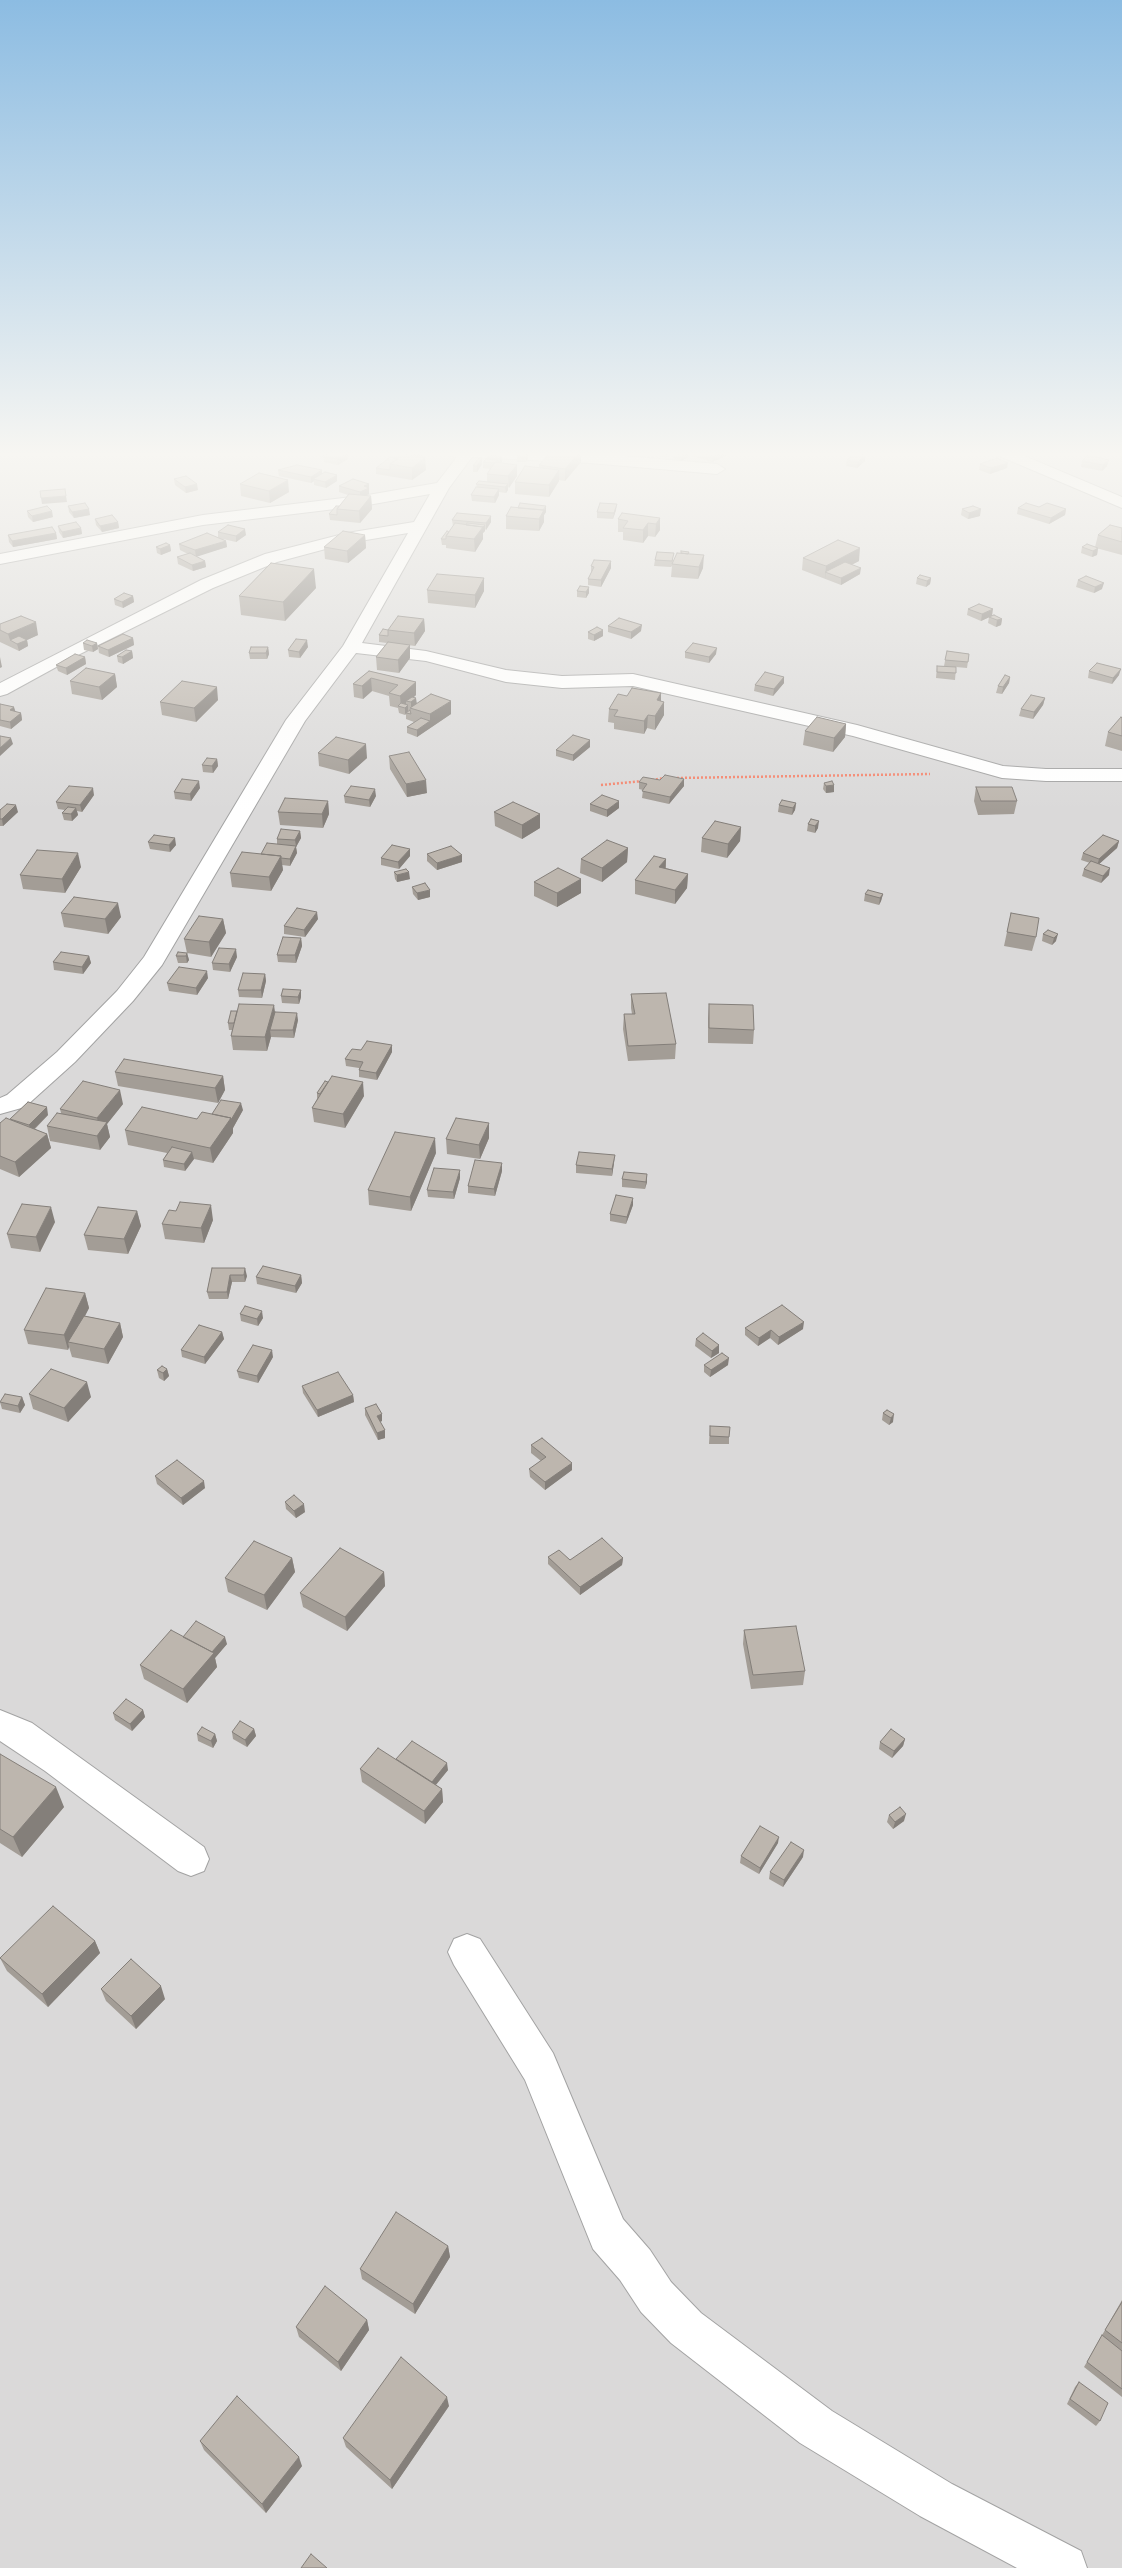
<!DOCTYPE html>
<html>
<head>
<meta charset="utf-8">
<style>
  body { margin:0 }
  canvas { display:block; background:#edeae2 }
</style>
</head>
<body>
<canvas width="1122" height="2568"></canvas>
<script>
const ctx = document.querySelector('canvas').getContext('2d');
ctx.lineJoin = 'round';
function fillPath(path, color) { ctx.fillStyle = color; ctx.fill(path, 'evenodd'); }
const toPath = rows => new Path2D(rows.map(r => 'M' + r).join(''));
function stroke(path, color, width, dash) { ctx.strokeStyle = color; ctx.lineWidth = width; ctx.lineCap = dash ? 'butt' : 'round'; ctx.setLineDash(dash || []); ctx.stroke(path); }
const residential = toPath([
  [0,452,1122,452,1122,2568,0,2568]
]);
const path = toPath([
  [677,778,930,774],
  [652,780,665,778],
  [601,785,643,781]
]);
const minor = toPath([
  [443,452,590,453,717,464,725,469,717,474,590,463,472,457,449,488,362,643,426,651,506,670,562,676,633,674,857,725,1003,766,1046,769,1122,769,1122,781,1046,781,1002,778,853,736,633,686,562,688,506,682,426,661,356,653,305,721,162,965,133,1001,75,1062,25,1107,0,1114,0,1098,7,1095,57,1052,117,991,144,957,286,720,343,646,408,533,348,543,277,562,213,588,80,654,7,694,0,696,0,683,201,580,265,554,347,533,414,522,430,494,368,505,203,525,0,564,0,554,203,515,368,495,437,483,457,457,446,455,443,452],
  [994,452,1015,452,1122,497,1122,508,997,455,994,452],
  [0,1710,32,1723,204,1847,209,1859,204,1871,191,1876,178,1871,45,1771,0,1741,0,1710],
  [467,1934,480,1939,553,2053,623,2219,650,2250,671,2282,701,2313,832,2411,952,2484,1081,2551,1087,2568,1017,2568,920,2516,800,2443,671,2343,641,2312,620,2280,593,2249,525,2080,454,1965,448,1952,454,1939,467,1934]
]);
const wall = toPath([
  [301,452,349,452,349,453,348,454,348,459,338,465,324,462,324,457,301,453],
  [389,452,422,452,423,457,425,458,426,470,412,480,376,474,376,468,389,458],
  [528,452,528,458,526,462,517,462,517,456],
  [551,452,581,452,581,462,565,481,559,480,559,481,549,497,515,494,515,482,539,468,539,465],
  [648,452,672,452,665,457,648,453],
  [673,452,688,457,681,461,673,458],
  [692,452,726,452,726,456,712,462,692,456],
  [810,452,825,452,819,455],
  [865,455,865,461,857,468,846,466,847,460],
  [502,456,502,462,501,463,517,465,517,476,508,488,508,490,506,493,499,492,499,495,495,503,472,501,471,495,477,487,476,484,487,482,487,474,491,469,483,468,483,462,487,459,487,458],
  [482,458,482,464,477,472,473,472,473,466],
  [1082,461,1107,466,1102,471,1081,467],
  [980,464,1007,468,990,474,979,470],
  [278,470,322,474,337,481,326,488,314,485,314,481,311,483,279,476],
  [174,479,198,490,186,493,175,485],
  [240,484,289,492,270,503,241,496],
  [369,484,369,494,365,496,371,496,372,509,360,523,330,520,329,514,339,506,348,495,339,492,339,486],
  [68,506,90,515,74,518,69,512],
  [1039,507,1066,509,1065,515,1049,524,1017,514,1018,508],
  [962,509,980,516,968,519,961,515],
  [616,510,613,519,597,518,597,512],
  [27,511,53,517,33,522,28,517],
  [546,512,544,515,544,522,539,531,506,529,506,516],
  [491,516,491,522,486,530,485,529,485,531,483,533,483,539,475,552,446,548,446,545,442,545,441,539,449,532,453,526,452,520],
  [660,518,660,530,655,537,648,536,643,543,623,540,623,532,618,532,618,519],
  [95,519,118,522,119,528,102,532,96,525],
  [58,526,81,528,82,534,63,538,59,532],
  [1122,528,1122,555,1096,548,1098,548,1097,555,1092,557,1081,553,1082,547,1095,547,1098,535],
  [218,532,246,535,236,542,223,539,226,541,227,547,196,556,205,561,206,567,193,571,178,564,177,557,188,554,180,550,179,544,218,537],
  [56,533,57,539,13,547,9,542,8,535],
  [365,535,366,548,348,563,325,559,324,547],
  [170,545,171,551,161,555,157,553,156,547],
  [689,552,689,554,703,568,698,579,671,577,672,566,671,567,654,566,655,560,673,559,673,562,681,553],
  [803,558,859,561,851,565,860,574,841,585,802,570],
  [591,566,611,568,601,587,588,585,588,579,591,573],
  [484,578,484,591,475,608,428,603,427,590],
  [917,578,931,578,930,584,926,587,916,584],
  [1078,580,1102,589,1094,593,1076,587],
  [580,586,589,593,586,598,577,597,577,591],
  [316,588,285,621,241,615,239,596],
  [133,596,134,602,123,608,115,605,114,599],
  [968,609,1002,619,1001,625,996,627,988,623,989,617,981,621,967,615],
  [424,619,425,631,415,646,408,645,410,658,399,673,377,670,376,657,387,643,379,642,379,635,388,630],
  [0,624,38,635,27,640,28,646,19,651,0,642],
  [608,626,641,631,631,639,608,632],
  [603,630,603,636,594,641,588,639,588,632],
  [133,638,134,645,109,657,99,653,98,646],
  [83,643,97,643,98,649,93,652,84,650],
  [268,647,269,654,267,659,250,659,249,653],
  [308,647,300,658,289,657,288,650],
  [132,651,133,658,123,664,118,662,117,656],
  [947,651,969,654,967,668,956,667,955,680,936,678,937,666,944,666],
  [685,652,716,654,709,663,685,658],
  [85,657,86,664,67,675,58,671,56,665],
  [369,671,416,682,416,695,414,697,417,704,451,714,417,737,407,733,407,727,414,722,406,719,406,714,405,715,399,713,398,708,390,706,389,696,372,691,363,699,354,697,353,684],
  [1089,671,1119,675,1112,684,1088,678],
  [115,674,117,687,102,700,72,694,70,681],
  [784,677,784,683,773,696,754,691,755,685],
  [1010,677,1009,683,1002,694,996,693,998,686],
  [661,693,661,701,664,702,664,715,655,730,647,728,644,734,614,729,614,723,608,722,609,709,627,696],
  [1045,698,1043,705,1033,719,1019,716,1021,709],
  [218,700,196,722,162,715,160,702],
  [0,704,16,712,21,713,22,720,11,729,0,726],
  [1122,718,1122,751,1105,746,1108,732],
  [846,724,845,737,833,752,803,745,805,731],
  [590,747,573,761,556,756,556,750],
  [318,753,367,758,349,774,319,766],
  [389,756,427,793,407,797,390,769],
  [217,759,218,766,213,773,203,772,202,765],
  [684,779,684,786,669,804,642,798,643,790,639,789,639,782],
  [824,783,834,785,834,792,826,793,823,789],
  [976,787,1017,801,1014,814,978,815,974,801],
  [200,788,191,801,175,799,174,792],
  [94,795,82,812,77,811,78,815,72,821,64,820,62,813,65,810,58,809,56,802],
  [344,796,376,796,370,807,345,803],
  [328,801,329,814,323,828,280,825,278,812],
  [796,803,795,810,792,815,778,812,779,805],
  [590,804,619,808,607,817,590,811],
  [0,810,18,812,3,826,0,826],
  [494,812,540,814,540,828,522,839,495,826],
  [811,819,818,828,815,833,807,831,808,824],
  [741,827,740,841,727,858,701,852,702,838],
  [300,831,301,838,296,847,297,853,290,866,282,865,283,870,271,891,232,887,230,873,277,844,277,839],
  [1119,841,1117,848,1099,864,1109,875,1101,883,1082,876,1084,869,1090,863,1081,860,1083,853],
  [148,842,176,845,170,852,150,849],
  [628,848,627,862,602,882,580,873,581,859],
  [427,854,462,862,437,870,427,861],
  [410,856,399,869,381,865,381,858],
  [666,859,666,868,688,874,687,888,675,904,635,894,635,880],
  [81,867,65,893,23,889,20,875],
  [394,872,410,879,397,882,395,879],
  [581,879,581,893,557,907,534,896,534,882],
  [412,887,430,897,418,900,413,894],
  [865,894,883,894,881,901,879,905,864,901],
  [61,913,121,917,108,934,64,927],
  [1011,913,1036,937,1032,951,1004,946],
  [223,919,226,933,211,957,187,953,189,960,187,963,178,963,176,956,187,953,184,939],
  [318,919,305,937,284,934,284,926],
  [1048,930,1056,941,1052,945,1042,941,1043,934],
  [301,938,302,946,296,963,278,962,277,955],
  [89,956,91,963,83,974,54,970,53,962],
  [237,957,230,972,213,970,212,963],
  [265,974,266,981,262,998,239,997,238,990],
  [208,978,197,995,169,991,167,983],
  [301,990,301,997,299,1004,282,1003,281,996],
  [631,994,676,1044,675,1059,628,1061,623,1029,624,1014,632,1014,631,1008],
  [709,1004,754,1030,753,1044,708,1043,708,1018],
  [275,1012,298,1020,294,1038,271,1037,267,1051,233,1050,231,1036,232,1030,229,1030,228,1023],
  [392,1045,392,1052,377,1080,359,1077,359,1068,346,1066,345,1059,361,1050],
  [115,1072,223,1076,225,1090,218,1103,118,1086],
  [328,1082,364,1096,345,1128,314,1122,312,1108,317,1099,317,1093],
  [123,1104,107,1124,110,1137,100,1150,50,1141,47,1126,61,1113,60,1109],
  [243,1110,233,1128,233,1133,213,1163,194,1159,185,1171,164,1167,163,1160,167,1153,128,1145,125,1130,197,1119,212,1114],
  [48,1115,35,1129,47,1134,51,1148,19,1177,0,1169,0,1123,11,1120],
  [489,1138,480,1159,447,1154,446,1139],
  [436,1153,411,1211,369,1205,368,1190],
  [614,1163,612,1176,576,1173,576,1165],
  [502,1171,495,1196,468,1193,468,1186],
  [647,1174,647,1182,645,1189,622,1187,622,1179],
  [460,1178,454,1199,428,1197,427,1190],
  [633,1205,626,1224,610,1221,610,1214],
  [137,1211,141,1226,128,1254,88,1250,84,1235],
  [213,1220,204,1243,165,1239,162,1224],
  [55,1222,40,1252,11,1248,7,1234],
  [212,1268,247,1276,245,1282,232,1282,228,1299,209,1299,207,1292],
  [301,1275,302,1283,296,1293,257,1284,256,1277],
  [85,1293,89,1308,85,1316,120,1323,123,1337,108,1364,72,1357,69,1347,68,1350,28,1344,24,1330],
  [240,1314,263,1318,258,1326,241,1321],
  [745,1328,803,1329,778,1345,770,1338,758,1346,745,1335],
  [222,1332,224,1339,205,1364,182,1357,181,1350],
  [696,1339,719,1345,719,1353,711,1358,695,1346],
  [273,1357,258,1383,239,1378,237,1371],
  [704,1365,728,1365,710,1377,704,1372],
  [167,1369,169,1376,164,1381,159,1378,157,1370],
  [302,1386,353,1395,354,1402,318,1417,303,1393],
  [29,1394,91,1397,68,1422,33,1409],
  [22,1397,25,1405,20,1413,2,1409,0,1402],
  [365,1408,382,1421,380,1422,385,1438,378,1440,365,1415],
  [887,1410,893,1422,889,1425,882,1420,883,1413],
  [710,1426,729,1437,729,1444,709,1444],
  [531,1445,572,1470,545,1490,530,1477,529,1469,541,1461,531,1453],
  [155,1476,205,1488,183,1505,157,1484],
  [285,1502,305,1512,296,1518,286,1509],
  [548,1557,570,1560,623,1558,622,1565,580,1595,548,1564],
  [292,1558,295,1572,267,1610,228,1592,225,1578],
  [384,1572,385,1586,347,1631,303,1607,300,1593],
  [744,1630,805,1671,803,1685,751,1689,743,1644],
  [183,1637,227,1644,215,1658,217,1667,187,1703,144,1679,140,1665],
  [143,1710,145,1717,132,1731,115,1720,113,1713],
  [254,1729,256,1736,247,1747,233,1739,232,1732],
  [197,1734,215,1734,217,1741,213,1748,198,1741],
  [905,1739,903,1746,892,1758,879,1749,880,1742],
  [0,1754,64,1807,22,1857,0,1843],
  [396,1759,448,1770,436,1785,442,1789,443,1802,425,1824,362,1782,360,1769],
  [889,1815,904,1821,893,1829,887,1822],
  [778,1843,759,1874,740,1863,741,1856],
  [803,1857,783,1887,769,1879,770,1872],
  [95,1941,100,1953,48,2007,7,1971,0,1958],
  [101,1989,165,1999,136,2029,106,2001],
  [448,2246,450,2257,415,2314,362,2279,360,2269],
  [1122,2300,1122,2397,1084,2367],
  [367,2320,369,2330,341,2371,299,2337,296,2327],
  [1079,2382,1100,2421,1096,2426,1067,2404,1075,2387],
  [449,2406,392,2489,346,2447,343,2438],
  [200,2441,302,2466,266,2513,204,2450]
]);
const shadedWall = toPath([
  [323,452,333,452,324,456,323,458],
  [341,452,349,452,349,453,348,454,348,459,338,465,337,459],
  [416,452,422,452,423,460,425,458,426,470,412,480,412,468,415,466,414,454],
  [528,452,528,458,526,462,526,456],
  [580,452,581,452,581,462,565,481,565,469],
  [666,452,672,452,665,457],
  [687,452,689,452,688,457,681,461,682,455],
  [722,452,726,452,726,456,712,462,713,456],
  [819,452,825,452,819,455],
  [865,455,865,461,857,468,858,462],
  [502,456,502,462,500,465,500,459],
  [482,458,482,464,477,472,477,466],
  [1109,460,1107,466,1102,471,1103,465],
  [1008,463,1007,468,990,474,991,468],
  [517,465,517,476,509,488,508,476],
  [322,470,322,476,313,479,314,481,311,483,311,477],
  [559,470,559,481,549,497,549,485],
  [337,475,337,481,326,488,325,482],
  [288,480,289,492,270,503,269,491],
  [197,484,198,490,186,493,185,487],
  [369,484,369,494,360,498,360,492,364,486],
  [508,484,508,490,506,493,505,487],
  [499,489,499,495,495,503,494,497],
  [66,496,67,502,42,504,41,498],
  [371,496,372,509,360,523,359,511],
  [617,504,616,510,613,519,614,513],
  [546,506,546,512,544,515,544,522,539,531,539,519],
  [89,509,90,515,74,518,72,512],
  [981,509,980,516,968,519,969,513],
  [1066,509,1065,515,1049,524,1051,518],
  [52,511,53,517,33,522,32,516],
  [491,516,491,522,486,530,486,523],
  [660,518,660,530,655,537,656,524],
  [118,522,119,528,102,532,100,526],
  [648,523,648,536,643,543,643,530],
  [485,525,485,531,483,533,483,539,475,552,474,539],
  [81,528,82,534,63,538,62,532],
  [245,529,246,535,236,542,236,536],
  [56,533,57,539,13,547,12,541],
  [365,535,366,548,348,563,347,551],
  [226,541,227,547,196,557,195,550],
  [170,545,171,551,161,555,160,549],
  [860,548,859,561,832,575,825,572,825,579,826,566],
  [1098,548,1097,555,1092,557,1093,551],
  [704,555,703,568,698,579,699,567],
  [205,561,206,567,193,571,192,565],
  [611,561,611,568,601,587,601,580],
  [861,568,860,574,841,585,841,578],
  [314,569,316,588,285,621,283,602],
  [484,578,484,591,475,608,475,595],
  [931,578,930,584,926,587,927,581],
  [1104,583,1102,589,1094,593,1095,587],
  [589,587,589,593,586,598,586,592],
  [133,596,134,602,123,608,122,602],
  [993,609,992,616,981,621,982,614],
  [424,619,425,631,415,646,414,633],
  [1002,619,1001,625,996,627,997,620],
  [36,622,38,635,27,640,28,646,19,651,17,644,10,640,8,634],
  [642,625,641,631,631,639,631,632],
  [603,630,603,636,594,641,594,635],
  [133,638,134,645,109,657,108,650],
  [307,640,308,647,300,658,299,652],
  [97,643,98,649,93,652,92,646],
  [410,645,410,658,399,673,398,660],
  [268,647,269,654,267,659,266,653],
  [717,648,716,654,709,663,709,657],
  [132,651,133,658,123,664,122,657],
  [0,657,2,667,0,668],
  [85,657,86,664,67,675,66,668],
  [1121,669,1119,675,1112,684,1113,678],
  [115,674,117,687,102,700,99,687],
  [784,677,784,683,773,696,774,689],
  [1010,677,1009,683,1002,694,1003,687],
  [371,678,372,691,363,699,362,686],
  [416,682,416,695,409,701,406,701,406,704,402,707,401,707,400,696],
  [217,687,218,700,196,722,194,708],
  [661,693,661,706,657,700],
  [416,698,417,705,411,709,411,702],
  [1045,698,1043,705,1033,719,1034,712],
  [451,701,451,714,417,737,417,730,430,721,430,714],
  [664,702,664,715,655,730,655,716],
  [408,705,408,712,406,713,405,715,405,708],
  [14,707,16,713,10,710],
  [21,713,22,720,11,729,10,722],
  [648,715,647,728,644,734,644,721],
  [846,724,845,737,833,752,834,738],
  [11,738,13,744,0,756,0,748],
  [590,740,590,747,573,761,573,755],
  [366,744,367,758,349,774,348,760],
  [217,759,218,766,213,773,212,766],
  [684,779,684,786,669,804,670,797],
  [426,780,427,793,407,797,406,784],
  [199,781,200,788,191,801,190,794],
  [834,785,834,792,826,793,826,786],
  [93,788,94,795,82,812,80,805],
  [375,789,376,796,370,807,369,800],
  [328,801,329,814,323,828,322,814],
  [619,801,619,808,607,817,607,810],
  [796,803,795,810,792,815,793,808],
  [16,805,18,812,3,826,2,819],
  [76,808,78,815,72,821,71,814],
  [540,814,540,828,522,839,522,825],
  [819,821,818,828,815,833,815,826],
  [741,827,740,841,727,858,728,844],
  [300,831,301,838,296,847,297,853,290,866,290,859,296,846,295,840],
  [175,838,176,845,170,852,169,845],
  [1119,841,1117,848,1097,866,1099,859],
  [628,848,627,862,602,882,602,868],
  [410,849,410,856,399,869,398,862],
  [78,853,81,867,65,893,62,879],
  [462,855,462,862,437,870,437,863],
  [281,856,283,870,271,891,269,877],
  [666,859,665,873,659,867],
  [1110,868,1109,875,1101,883,1103,876],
  [409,872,410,879,397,882,397,875],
  [688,874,687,888,675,904,675,890],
  [581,879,581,893,557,907,557,893],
  [430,890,430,897,418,900,417,893],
  [883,894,881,901,879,905,880,898],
  [118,903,121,917,108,934,105,919],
  [317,912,318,919,305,937,304,930],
  [223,919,226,933,211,957,209,942],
  [1058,934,1056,941,1052,945,1054,938],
  [301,938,302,946,296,963,295,955],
  [236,949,237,957,230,972,229,964],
  [187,953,189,960,187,963,186,956],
  [89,956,91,963,83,974,82,967],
  [207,971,208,978,197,995,196,988],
  [265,974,266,981,262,998,261,990],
  [301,990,301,997,299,1004,298,997],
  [274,1005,276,1019,270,1030,271,1037,267,1051,265,1037],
  [297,1013,298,1020,294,1038,293,1030],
  [392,1045,392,1052,377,1080,376,1073],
  [223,1076,225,1090,218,1103,215,1088],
  [363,1082,364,1096,345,1128,343,1114],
  [120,1090,123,1104,107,1124,110,1137,100,1150,97,1136,100,1131,97,1118],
  [241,1103,243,1110,233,1128,233,1133,213,1163,210,1148],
  [47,1107,48,1115,31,1132,29,1125],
  [489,1123,489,1138,480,1159,479,1145],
  [47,1134,51,1148,19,1177,15,1162],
  [435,1138,436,1153,411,1211,410,1197],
  [192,1152,194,1159,185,1171,184,1164],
  [615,1155,614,1163,612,1176,612,1169],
  [502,1163,502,1171,495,1196,494,1189],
  [460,1170,460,1178,454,1199,453,1192],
  [647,1174,647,1182,645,1189,646,1182],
  [633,1198,633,1205,626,1224,627,1217],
  [211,1205,213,1220,204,1243,201,1228],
  [51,1207,55,1222,40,1252,36,1237],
  [137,1211,141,1226,128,1254,124,1239],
  [245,1268,247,1276,245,1282,244,1275],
  [230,1275,232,1282,228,1299,227,1292],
  [301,1275,302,1283,296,1293,295,1286],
  [85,1293,89,1308,71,1343,68,1342,69,1347,68,1350,64,1335],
  [262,1311,263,1318,258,1326,257,1319],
  [804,1322,803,1329,778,1345,779,1337],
  [120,1323,123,1337,108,1364,104,1349],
  [771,1330,770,1338,758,1346,759,1338],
  [222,1332,224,1339,205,1364,204,1357],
  [719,1345,719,1353,711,1358,712,1351],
  [272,1350,273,1357,258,1383,257,1376],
  [729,1358,728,1365,710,1377,711,1370],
  [167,1369,169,1376,164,1381,163,1373],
  [87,1382,91,1397,68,1422,64,1408],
  [353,1395,354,1402,318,1417,317,1410],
  [22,1397,25,1405,20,1413,18,1406],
  [382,1414,382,1421,377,1423,377,1416],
  [894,1414,893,1422,889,1425,891,1418],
  [385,1430,385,1438,378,1440,377,1433],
  [572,1463,572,1470,545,1490,545,1482],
  [204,1481,205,1488,183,1505,181,1498],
  [304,1504,305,1512,296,1518,294,1511],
  [292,1558,295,1572,267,1610,264,1595],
  [623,1558,622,1565,580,1595,580,1587],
  [384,1572,385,1586,347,1631,345,1617],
  [225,1637,227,1644,215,1658,217,1667,187,1703,183,1689,208,1656],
  [143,1710,145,1717,132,1731,130,1724],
  [254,1729,256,1736,247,1747,245,1740],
  [215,1734,217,1741,213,1748,211,1741],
  [905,1739,903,1746,892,1758,894,1751],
  [447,1763,448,1770,429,1793,428,1786],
  [56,1787,64,1807,22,1857,13,1837],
  [442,1789,443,1802,425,1824,424,1811],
  [906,1814,904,1821,893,1829,895,1822],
  [779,1837,778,1843,759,1874,760,1868],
  [804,1850,803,1857,783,1887,784,1880],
  [95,1941,100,1953,48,2007,42,1994],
  [161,1986,165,1999,136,2029,131,2016],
  [448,2246,450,2257,415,2314,413,2304],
  [367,2320,369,2330,341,2371,338,2362],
  [447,2397,449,2406,392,2489,390,2480],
  [299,2457,302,2466,266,2513,262,2504]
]);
const building = toPath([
  [330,452,342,452,347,453,337,459,324,456,330,452],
  [401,452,417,452,414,454,401,452],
  [519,452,528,452,526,456,517,456,519,452],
  [551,452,580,452,565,469,539,465,551,452],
  [673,452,687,452,682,455,673,452],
  [699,452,722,452,713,456,699,452],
  [855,453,865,455,858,462,847,460,855,453],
  [404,454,425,458,412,468,390,464,404,454],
  [489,455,502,456,500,459,487,458,489,455],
  [1088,455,1109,460,1103,465,1082,461,1088,455],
  [390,457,398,459,390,464,390,470,376,468,390,457],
  [479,458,482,458,477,466,473,466,479,458],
  [997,458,1008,463,991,468,980,464,997,458],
  [486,459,498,460,495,463,483,462,486,459],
  [495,462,517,465,508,476,487,474,495,462],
  [297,465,322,470,311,477,278,470,297,465],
  [525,466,559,470,549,485,515,482,525,466],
  [325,472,337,475,325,482,313,479,325,472],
  [259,473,288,480,269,491,240,484,259,473],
  [186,476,197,484,185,487,174,479,186,476],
  [353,479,369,484,364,486,369,488,360,492,339,486,353,479],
  [479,481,508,484,505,487,476,484,479,481],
  [476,487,499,489,494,497,471,495,476,487],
  [65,489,66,496,41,498,40,491,65,489],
  [349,494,371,496,359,511,337,509,349,494],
  [85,503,89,509,72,512,68,506,85,503],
  [520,503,546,506,543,510,518,508,520,503],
  [600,503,617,504,614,513,597,512,600,503],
  [1026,503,1039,507,1047,503,1066,509,1051,518,1018,508,1026,503],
  [47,506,52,511,32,516,27,511,47,506],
  [336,506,339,506,337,509,337,515,329,514,336,506],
  [973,506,981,509,969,513,962,509,973,506],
  [511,507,544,510,539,519,506,516,511,507],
  [457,513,491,516,486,523,452,520,457,513],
  [622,513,660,518,656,524,648,523,643,530,623,528,628,521,618,519,622,513],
  [112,515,118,522,100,526,95,519,112,515],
  [76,522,81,528,62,532,58,526,76,522],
  [455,523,483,527,474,539,446,536,455,523],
  [467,523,485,525,483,527,466,525,467,523],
  [228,525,245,529,236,536,218,532,228,525],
  [1110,525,1122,528,1122,542,1098,535,1110,525],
  [52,527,56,533,12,541,8,535,52,527],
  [343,531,365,535,347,551,324,547,343,531],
  [447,531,449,532,446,536,446,539,441,539,447,531],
  [207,533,226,541,195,550,179,544,207,533],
  [838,540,860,548,826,566,803,558,838,540],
  [166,543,170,545,160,549,156,547,166,543],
  [1087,544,1098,548,1093,551,1082,547,1087,544],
  [681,551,689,552,688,554,681,553,681,551],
  [657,552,674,553,672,561,655,560,657,552],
  [190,553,205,561,192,565,177,557,190,553],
  [677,553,704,555,699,567,672,564,677,553],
  [594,560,611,561,601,580,588,579,594,567,591,566,594,560],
  [845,562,861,568,841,578,825,572,845,562],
  [271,563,314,569,283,602,239,596,271,563],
  [437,574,484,578,475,595,427,590,437,574],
  [920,575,931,578,927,581,917,578,920,575],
  [1086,576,1104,583,1095,587,1078,580,1086,576],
  [580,586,589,587,586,592,577,591,580,586],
  [124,593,133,596,122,602,114,599,124,593],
  [979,604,993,609,982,614,968,609,979,604],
  [994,615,1002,619,997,620,989,617,994,615],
  [21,616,36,622,8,634,0,630,0,624,21,616],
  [398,616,424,619,414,633,388,630,398,616],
  [619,618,642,625,631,632,608,626,619,618],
  [597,627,603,630,594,635,588,632,597,627],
  [383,629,388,630,388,636,379,635,383,629],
  [123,634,133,638,108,650,98,646,123,634],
  [19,636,27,640,17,644,10,640,19,636],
  [296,639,307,640,299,652,288,650,296,639],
  [87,640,97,643,92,646,83,643,87,640],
  [388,642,410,645,398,660,376,657,388,642],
  [693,643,717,648,709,657,685,652,693,643],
  [251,647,268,647,266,653,249,653,251,647],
  [126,650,132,651,122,657,117,656,126,650],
  [947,651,969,654,968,662,945,660,947,651],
  [75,654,85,657,66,668,56,665,75,654],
  [1097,663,1121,669,1113,678,1089,671,1097,663],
  [937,666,956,667,956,673,937,672,937,666],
  [86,668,115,674,99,687,70,681,86,668],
  [369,671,416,682,400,696,389,693,398,685,371,678,362,686,353,684,369,671],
  [765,672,784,677,774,689,755,685,765,672],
  [1005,675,1010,677,1003,687,998,686,1005,675],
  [182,681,217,687,194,708,160,702,182,681],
  [632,688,661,693,657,700,664,702,655,716,648,715,644,721,614,716,618,710,609,709,618,694,627,696,632,688],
  [431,694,451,701,430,714,410,708,431,694],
  [1031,695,1045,698,1034,712,1021,709,1031,695],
  [412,697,416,698,411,702,406,701,412,697],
  [401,703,408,705,405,708,398,706,401,703],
  [0,704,14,707,10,710,21,713,10,722,0,720,0,704],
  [410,710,411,714,406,713,410,710],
  [817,717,846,724,834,738,805,731,817,717],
  [1121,717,1122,718,1122,736,1108,732,1121,717],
  [421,718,430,721,417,730,407,727,421,718],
  [573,735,590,740,573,755,556,750,573,735],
  [0,736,11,738,0,748,0,736],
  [336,737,366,744,348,760,318,753,336,737],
  [409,752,426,780,406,784,389,756,409,752],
  [207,758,217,759,212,766,202,765,207,758],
  [665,775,684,779,670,797,642,791,647,784,639,782,643,777,660,780,665,775],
  [182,779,199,781,190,794,174,792,182,779],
  [832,781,834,785,826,786,824,783,832,781],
  [69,786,93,788,80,805,56,802,69,786],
  [351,786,375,789,369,800,344,796,351,786],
  [976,787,1012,787,1017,801,981,801,976,787],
  [602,795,619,801,607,810,590,804,602,795],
  [285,798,328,801,322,814,278,812,285,798],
  [782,800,796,803,793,808,779,805,782,800],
  [513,802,540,814,522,825,494,812,513,802],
  [7,804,16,805,2,819,0,819,0,810,7,804],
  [68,807,76,808,71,814,62,813,68,807],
  [811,819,819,821,815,826,808,824,811,819],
  [715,821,741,827,728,844,702,838,715,821],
  [281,829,300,831,295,840,277,839,281,829],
  [154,835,175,838,169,845,148,842,154,835],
  [1103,835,1119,841,1099,859,1083,853,1103,835],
  [607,840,628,848,602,868,581,859,607,840],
  [267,843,296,846,290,859,281,858,281,856,261,854,267,843],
  [392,845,410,849,398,862,381,858,392,845],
  [451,846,462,855,437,863,427,854,451,846],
  [37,850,78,853,62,879,20,875,37,850],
  [242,852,281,856,269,877,230,873,242,852],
  [654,856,666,859,659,867,688,874,675,890,635,880,654,856],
  [1091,861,1110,868,1103,876,1084,869,1091,861],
  [558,868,581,879,557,893,534,882,558,868],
  [406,869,409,872,397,875,394,872,406,869],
  [425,883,430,890,417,893,412,887,425,883],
  [868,890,883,894,880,898,865,894,868,890],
  [74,897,118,903,105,919,61,913,74,897],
  [297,908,317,912,304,930,284,926,297,908],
  [1011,913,1039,918,1036,937,1007,932,1011,913],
  [199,916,223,919,209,942,184,939,199,916],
  [1048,930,1058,934,1054,938,1043,934,1048,930],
  [283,937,301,938,295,955,277,955,283,937],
  [219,948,236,949,229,964,212,963,219,948],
  [61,952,89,956,82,967,53,962,61,952],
  [178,952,187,953,186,956,176,956,178,952],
  [179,967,207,971,196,988,167,983,179,967],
  [243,973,265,974,261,990,238,990,243,973],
  [283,989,301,990,298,997,281,996,283,989],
  [666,993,676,1044,628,1046,624,1014,635,1014,631,994,666,993],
  [239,1004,274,1005,265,1037,231,1036,239,1004],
  [709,1004,753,1005,754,1030,709,1028,709,1004],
  [231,1011,237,1011,234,1023,228,1023,231,1011],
  [275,1012,297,1013,293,1030,270,1030,275,1012],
  [367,1041,392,1045,376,1073,359,1070,363,1062,345,1059,352,1049,361,1050,367,1041],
  [124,1059,223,1076,215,1088,115,1072,124,1059],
  [332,1076,363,1082,343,1114,312,1108,332,1076],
  [83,1081,120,1090,97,1118,60,1109,83,1081],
  [325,1081,328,1082,320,1094,317,1093,325,1081],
  [221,1100,241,1103,231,1120,231,1118,212,1114,221,1100],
  [28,1102,47,1107,29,1125,10,1119,28,1102],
  [142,1107,197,1119,202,1112,231,1118,210,1148,125,1130,142,1107],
  [57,1113,107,1122,97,1136,47,1126,57,1113],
  [6,1118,47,1134,15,1162,0,1156,0,1123,6,1118],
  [456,1118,489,1123,479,1145,446,1139,456,1118],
  [395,1132,435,1138,410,1197,368,1190,395,1132],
  [172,1147,192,1152,184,1164,163,1160,172,1147],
  [579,1152,615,1155,612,1169,576,1165,579,1152],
  [475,1160,502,1163,494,1189,468,1186,475,1160],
  [434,1168,460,1170,453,1192,427,1190,434,1168],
  [624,1172,647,1174,646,1182,622,1179,624,1172],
  [616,1195,633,1198,627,1217,610,1214,616,1195],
  [180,1202,211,1205,201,1228,162,1224,169,1210,176,1211,180,1202],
  [22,1204,51,1207,36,1237,7,1234,22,1204],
  [98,1207,137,1211,124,1239,84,1235,98,1207],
  [263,1266,301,1275,295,1286,256,1277,263,1266],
  [212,1268,245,1268,244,1275,230,1275,227,1292,207,1292,212,1268],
  [46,1288,85,1293,64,1335,24,1330,46,1288],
  [782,1305,804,1322,779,1337,771,1330,759,1338,745,1328,782,1305],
  [245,1306,262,1311,257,1319,240,1314,245,1306],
  [84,1316,120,1323,104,1349,68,1342,84,1316],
  [199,1325,222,1332,204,1357,181,1350,199,1325],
  [703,1333,719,1345,712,1351,696,1339,703,1333],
  [253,1345,272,1350,257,1376,237,1371,253,1345],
  [722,1353,729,1358,711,1370,704,1365,722,1353],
  [162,1366,167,1369,163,1373,157,1370,162,1366],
  [51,1369,87,1382,64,1408,29,1394,51,1369],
  [338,1372,353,1395,317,1410,302,1386,338,1372],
  [5,1394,22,1397,18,1406,0,1402,5,1394],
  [376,1404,382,1414,377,1416,385,1430,377,1433,365,1408,376,1404],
  [887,1410,894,1414,891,1418,883,1413,887,1410],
  [710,1426,730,1427,729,1437,710,1436,710,1426],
  [542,1438,572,1463,545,1482,529,1469,546,1457,531,1445,542,1438],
  [177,1460,204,1481,181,1498,155,1476,177,1460],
  [294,1495,304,1504,294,1511,285,1502,294,1495],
  [602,1538,623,1558,580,1587,548,1557,559,1550,570,1560,602,1538],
  [254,1541,292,1558,264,1595,225,1578,254,1541],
  [340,1548,384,1572,345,1617,300,1593,340,1548],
  [196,1621,225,1637,212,1652,183,1637,196,1621],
  [796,1626,805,1671,753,1675,744,1630,796,1626],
  [171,1630,214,1653,183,1689,140,1665,171,1630],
  [126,1699,143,1710,130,1724,113,1713,126,1699],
  [240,1721,254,1729,245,1740,232,1732,240,1721],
  [202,1727,215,1734,211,1741,197,1734,202,1727],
  [891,1729,905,1739,894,1751,880,1742,891,1729],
  [412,1741,447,1763,432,1782,396,1759,412,1741],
  [378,1748,442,1789,424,1811,360,1769,378,1748],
  [0,1754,56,1787,13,1837,0,1829,0,1754],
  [900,1807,906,1814,895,1822,889,1815,900,1807],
  [760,1826,779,1837,760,1868,741,1856,760,1826],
  [791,1842,804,1850,784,1880,770,1872,791,1842],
  [53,1906,95,1941,42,1994,0,1958,53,1906],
  [131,1959,161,1986,131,2016,101,1989,131,1959],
  [396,2212,448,2246,413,2304,360,2269,396,2212],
  [325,2286,367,2320,338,2362,296,2327,325,2286],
  [1122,2302,1122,2343,1105,2330,1122,2302],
  [1102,2335,1122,2351,1122,2389,1087,2362,1102,2335],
  [401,2357,447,2397,390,2480,343,2438,401,2357],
  [1079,2382,1108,2403,1100,2421,1070,2399,1079,2382],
  [237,2396,299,2457,262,2504,200,2441,237,2396],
  [311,2554,327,2568,301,2568,311,2554]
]);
fillPath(residential, '#dad9d9');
stroke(minor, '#a3a3a3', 2);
stroke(path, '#f4846c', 2.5, [2, 2]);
fillPath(minor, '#fff');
fillPath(wall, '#a39d96');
fillPath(shadedWall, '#847f7a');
fillPath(building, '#bdb6ae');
stroke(building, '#847f7a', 1);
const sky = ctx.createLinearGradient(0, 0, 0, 811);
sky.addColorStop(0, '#8cbce2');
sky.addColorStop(0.56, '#f7f6f2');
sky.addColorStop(1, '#f7f6f200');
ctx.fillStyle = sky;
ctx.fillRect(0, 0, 1122, 811);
</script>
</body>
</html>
